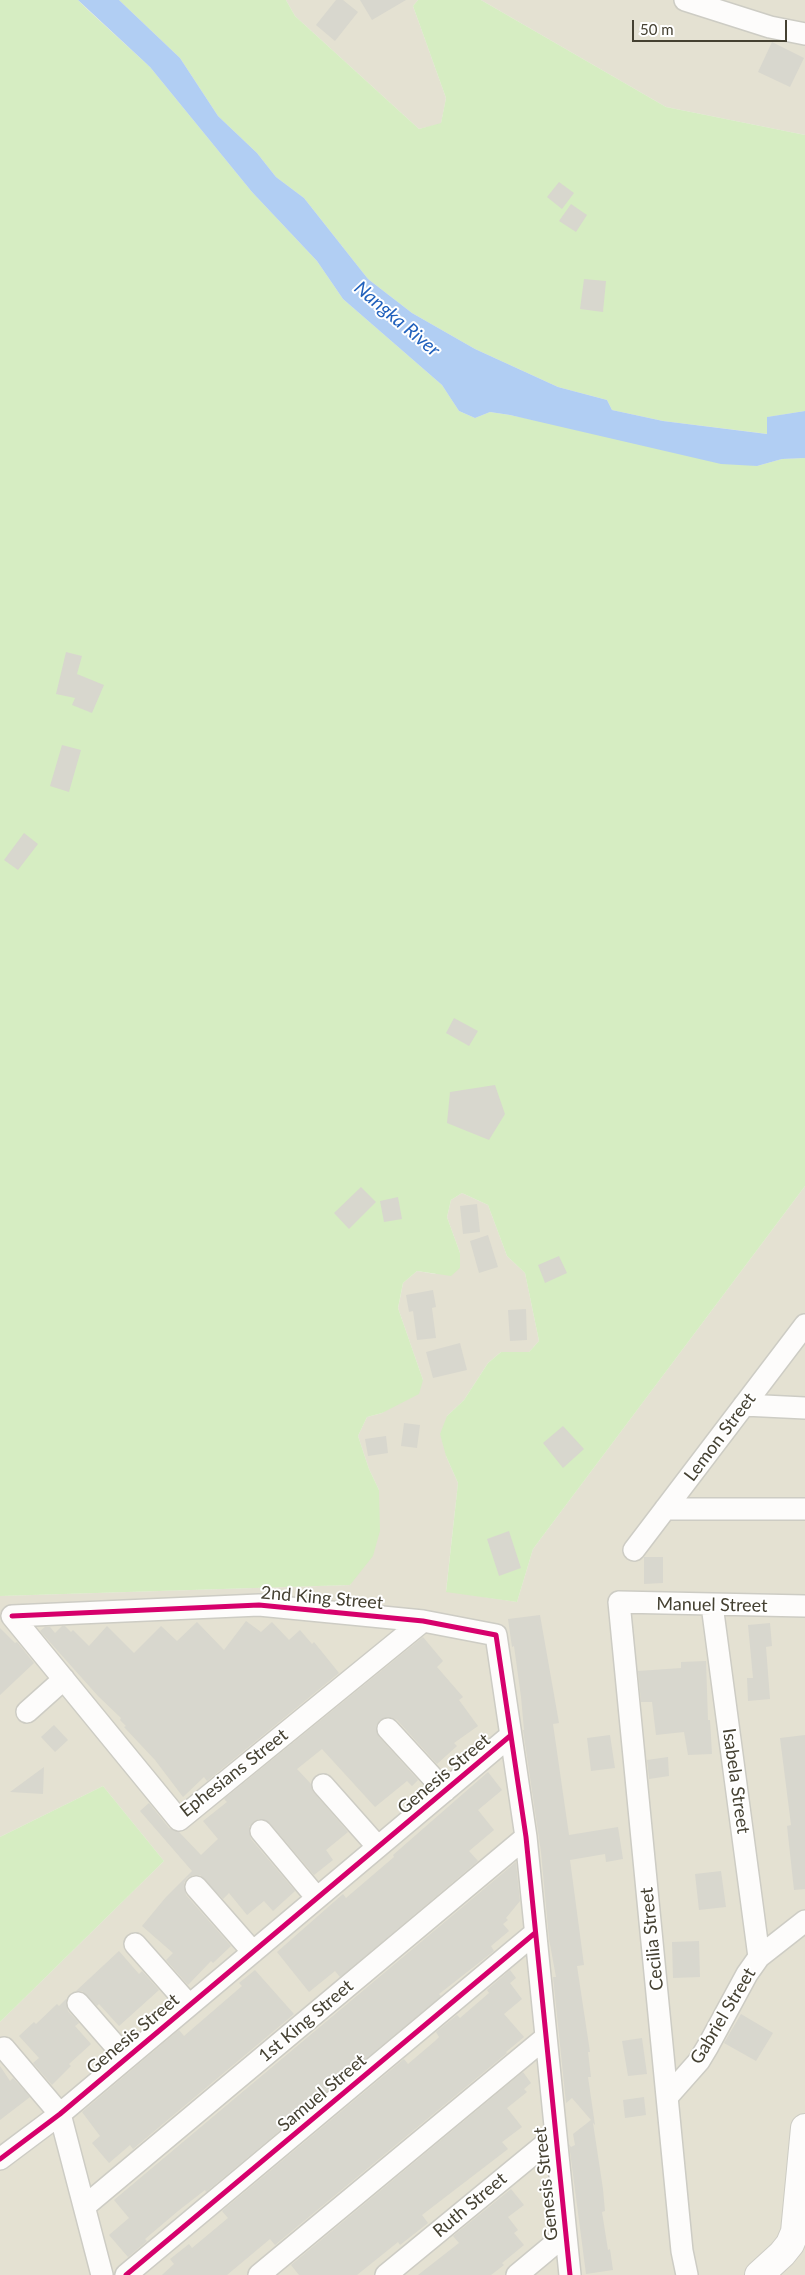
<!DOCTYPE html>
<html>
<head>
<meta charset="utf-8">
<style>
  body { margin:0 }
  #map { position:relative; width:805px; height:2275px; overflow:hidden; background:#efeee6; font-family:Lato,sans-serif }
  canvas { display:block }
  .scale { position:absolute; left:632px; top:20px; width:155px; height:22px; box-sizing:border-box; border:2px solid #454132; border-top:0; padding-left:6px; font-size:15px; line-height:18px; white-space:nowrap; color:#454132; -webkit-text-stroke:4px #fff; paint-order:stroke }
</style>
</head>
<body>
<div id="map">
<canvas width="805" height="2275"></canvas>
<div class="scale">50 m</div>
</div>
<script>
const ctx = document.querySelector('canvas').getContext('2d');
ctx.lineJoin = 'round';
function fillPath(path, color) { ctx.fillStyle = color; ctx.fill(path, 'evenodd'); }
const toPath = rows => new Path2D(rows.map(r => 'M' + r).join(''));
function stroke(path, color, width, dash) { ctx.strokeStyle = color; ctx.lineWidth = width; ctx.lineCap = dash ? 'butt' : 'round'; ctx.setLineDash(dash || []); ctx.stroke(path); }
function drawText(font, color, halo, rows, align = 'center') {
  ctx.font = font + ' Lato,sans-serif'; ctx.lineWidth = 4; ctx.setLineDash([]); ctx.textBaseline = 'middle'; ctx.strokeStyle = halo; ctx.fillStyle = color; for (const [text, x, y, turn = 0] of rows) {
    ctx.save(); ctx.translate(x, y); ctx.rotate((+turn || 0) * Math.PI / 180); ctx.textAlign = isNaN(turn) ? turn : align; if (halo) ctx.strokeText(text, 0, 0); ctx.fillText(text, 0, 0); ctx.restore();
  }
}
const residential = toPath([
  [286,0,418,0,413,6,446,98,441,124,419,129,295,16],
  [481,0,805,0,805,135,666,107],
  [805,1186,805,2275,0,2275,0,2022,164,1861,103,1786,0,1837,0,1596,350,1585,379,1490,369,1469,358,1436,367,1417,382,1413,423,1380,398,1308,403,1283,417,1271,435,1274,460,1253,447,1217,451,1200,462,1193,488,1205,507,1256,525,1273,539,1341,529,1352,501,1352,488,1363,464,1400,447,1416,446,1456,458,1483,446,1591,517,1602,533,1549]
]);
const green = toPath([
  [0,0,78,0,88,10,150,67,252,192,317,261,343,299,442,385,459,411,475,418,490,412,510,415,757,466,782,459,805,458,805,1186,533,1549,517,1602,446,1592,458,1483,446,1456,440,1434,447,1416,464,1400,488,1363,501,1352,529,1352,539,1341,525,1273,507,1256,488,1205,462,1193,451,1200,447,1217,460,1253,460,1268,451,1276,417,1271,403,1283,398,1308,423,1380,419,1394,382,1413,367,1417,358,1436,369,1469,379,1490,380,1531,373,1556,350,1585,0,1596],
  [119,0,286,0,295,16,419,129,441,123,446,98,413,6,418,0,481,0,666,107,805,135,805,411,768,417,768,434,663,421,612,410,607,400,558,387,475,349,412,313,368,279,304,198,276,177,257,153,218,116,180,58],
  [103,1786,164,1861,0,2022,0,1837]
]);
const water = toPath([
  [78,0,119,0,180,58,218,116,257,153,276,177,304,198,368,279,412,313,475,349,558,387,607,400,612,410,663,421,767,434,767,417,805,411,805,458,782,459,757,466,721,464,510,415,490,412,475,418,459,411,442,385,343,299,317,261,252,192,150,67]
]);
const building = toPath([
  [336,0,343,0,358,12,335,41,316,25],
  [360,0,406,0,372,20],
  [772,42,804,58,790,87,758,72],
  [559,182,574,193,562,209,547,197],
  [571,204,587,215,576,232,559,221],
  [584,279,606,281,603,312,580,309],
  [66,652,82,656,77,674,104,685,92,713,72,705,75,698,56,694],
  [62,745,81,750,69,792,50,786],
  [24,833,38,844,18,870,4,860],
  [454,1018,478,1031,469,1046,446,1033],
  [495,1085,505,1114,489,1140,447,1123,450,1092],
  [361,1187,376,1202,349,1229,334,1213],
  [398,1197,402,1219,384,1222,380,1201],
  [477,1204,480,1232,463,1234,460,1206],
  [488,1235,498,1267,479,1273,470,1241],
  [559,1256,567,1273,545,1283,538,1265],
  [433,1290,436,1307,432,1308,436,1338,417,1340,413,1311,409,1312,406,1295],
  [526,1309,527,1340,510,1341,508,1310],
  [460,1343,467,1370,433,1378,426,1352],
  [404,1423,420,1425,417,1448,401,1446],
  [563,1426,584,1449,563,1468,543,1443],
  [386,1436,388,1453,368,1456,365,1439],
  [509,1531,521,1568,499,1576,487,1539],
  [644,1557,663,1557,663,1583,644,1584],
  [540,1615,559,1723,553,1724,569,1835,618,1827,623,1859,606,1862,605,1854,570,1860,584,1965,577,1966,590,2052,588,2052,591,2077,588,2077,595,2125,593,2123,603,2189,605,2211,602,2212,608,2250,610,2249,613,2270,586,2274,569,2144,571,2147,575,2145,573,2134,591,2120,572,2098,566,2103,553,1977,556,1977,549,1939,541,1852,523,1730,524,1730,521,1697,514,1646,512,1647,508,1619],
  [246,1621,261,1632,272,1622,289,1640,300,1630,312,1644,314,1642,339,1673,207,1781,204,1777,183,1797,155,1760,124,1727,126,1726,120,1720,121,1718,98,1696,40,1631,45,1627,50,1627,55,1633,62,1626,65,1626,71,1632,73,1630,89,1646,107,1626,134,1653,161,1626,177,1641,197,1622,224,1650],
  [770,1623,772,1646,766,1647,770,1699,748,1701,747,1678,753,1678,748,1625],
  [0,1628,15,1643,17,1642,34,1663,0,1695],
  [423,1637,443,1661,437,1667,463,1697,459,1700,478,1726,454,1743,457,1746,437,1764,397,1720,391,1717,380,1720,376,1726,379,1737,418,1780,412,1786,407,1781,375,1807,322,1749,297,1769,311,1784,314,1793,348,1832,326,1850,333,1860,314,1875,270,1823,259,1819,253,1822,249,1827,251,1839,295,1891,273,1911,264,1901,247,1915,229,1893,223,1899,200,1875,193,1875,187,1878,184,1883,186,1895,231,1946,213,1963,211,1961,188,1985,166,1960,173,1953,142,1926,166,1897,192,1871,140,1811,149,1803,169,1828,179,1832,201,1855,218,1839,203,1821,227,1802,224,1799],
  [706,1661,708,1720,710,1720,712,1754,688,1755,684,1732,656,1735,652,1702,641,1702,638,1671,681,1668,681,1662],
  [54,1725,68,1740,55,1752,41,1737],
  [610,1735,615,1768,591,1771,587,1738],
  [805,1735,805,1889,794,1890,787,1826,791,1825,780,1738],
  [668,1757,669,1776,649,1779,647,1760],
  [44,1767,43,1794,10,1792],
  [488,1772,502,1790,478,1810,494,1830,469,1851,478,1861,340,1977,335,1971,309,1992,277,1952,343,1894,346,1898,394,1857,393,1855],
  [516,1862,520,1901,506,1918,508,1920,503,1924,509,1931,491,1946,494,1951,439,1994,441,1996,206,2192,205,2190,178,2211,145,2239,147,2241,128,2257,109,2235,129,2218,114,2200],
  [721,1871,726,1907,699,1910,695,1874],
  [699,1941,700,1977,673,1978,672,1942],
  [119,1951,139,1974,142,1971,159,1990,119,2026,99,2004,97,2006,82,1991,76,1991],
  [255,1970,294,2014,133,2149,130,2145,109,2163,92,2143,100,2136,82,2112,179,2030,184,2036,242,1986,239,1983],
  [510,1970,516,1978,510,1983,522,1999,504,2014,524,2037,506,2052,507,2053,275,2245,270,2239,227,2275,162,2275,174,2264,170,2259,189,2244,192,2248,228,2218,222,2211,404,2059,408,2064,435,2041,439,2037,436,2032,457,2015,460,2018,489,1993,487,1990],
  [66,1999,68,2011,79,2023,75,2026,91,2044,69,2064,71,2066,52,2085,33,2063,39,2058,19,2036,34,2022,36,2024,57,2004,59,2006],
  [741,2014,773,2033,756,2061,724,2043],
  [642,2038,647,2074,628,2076,622,2041],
  [0,2066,10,2081,13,2078,30,2097,0,2120],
  [523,2072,531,2083,524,2089,527,2092,507,2108,522,2127,502,2142,508,2149,422,2215,428,2223,400,2245,398,2242,357,2275,299,2275,291,2265],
  [644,2097,646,2115,625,2118,623,2100],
  [511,2189,524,2205,508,2217,518,2230,514,2233,524,2245,502,2263,504,2265,491,2275,418,2275,459,2243,453,2236]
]);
const minor = toPath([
  [685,0,770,27,805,34],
  [744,1405,805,1408],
  [665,1509,805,1509],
  [634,1550,805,1325],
  [712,1605,759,1957],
  [12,1616,259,1605,423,1621,496,1635,526,1837,570,2275],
  [12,1616,179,1820,423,1621],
  [27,1712,64,1679],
  [388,1729,445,1791],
  [323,1785,378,1847],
  [261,1831,317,1898],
  [196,1887,253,1952],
  [135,1944,189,2005],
  [78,2003,126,2058],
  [4,2048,60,2114,102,2275],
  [668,2096,699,2061,708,2046,747,1974,759,1957,805,1921],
  [0,2159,60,2114,510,1736],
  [85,2206,526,1837],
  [126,2275,535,1933],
  [259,2275,545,2038],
  [386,2275,555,2136],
  [517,2275,565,2235],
  [687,2275,682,2251,619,1602,805,1606]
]);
const tertiary = toPath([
  [759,2275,782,2254,790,2244,795,2232,805,2128]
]);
const cycleway = toPath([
  [12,1616,259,1605,423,1621,496,1635,526,1837,570,2275],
  [0,2159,60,2114,510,1736],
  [126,2275,535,1933]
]);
const streetNames = [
  ["Lemon Street",720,1437,-53],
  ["2nd King Street",322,1598,5],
  ["Manuel Street",712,1605,1],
  ["Ephesians Street",234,1773,-38],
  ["Genesis Street",444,1774,-40],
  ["Isabela Street",736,1781,82],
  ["Cecilia Street",652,1939,-96],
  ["Gabriel Street",723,2016,-59],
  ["1st King Street",306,2021,-40],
  ["Genesis Street",133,2034,-40],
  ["Samuel Street",322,2093,-40],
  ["Genesis Street",546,2184,-96],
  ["Ruth Street",470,2205,-40]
];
const waterNames = [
  ["Nangka River",397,319,40]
];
fillPath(residential, '#e4e1d2');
fillPath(green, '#d6edc2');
fillPath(water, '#b1cef3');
fillPath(building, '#d8d7ce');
stroke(minor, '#cdccc4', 24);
stroke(tertiary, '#cdccc4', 30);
stroke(minor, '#fdfcfb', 21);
stroke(tertiary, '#fdfcfb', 28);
stroke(cycleway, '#d6006c', 5);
drawText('18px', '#454132', '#fff', streetNames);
drawText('italic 19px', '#2060bc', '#fff', waterNames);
</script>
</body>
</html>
